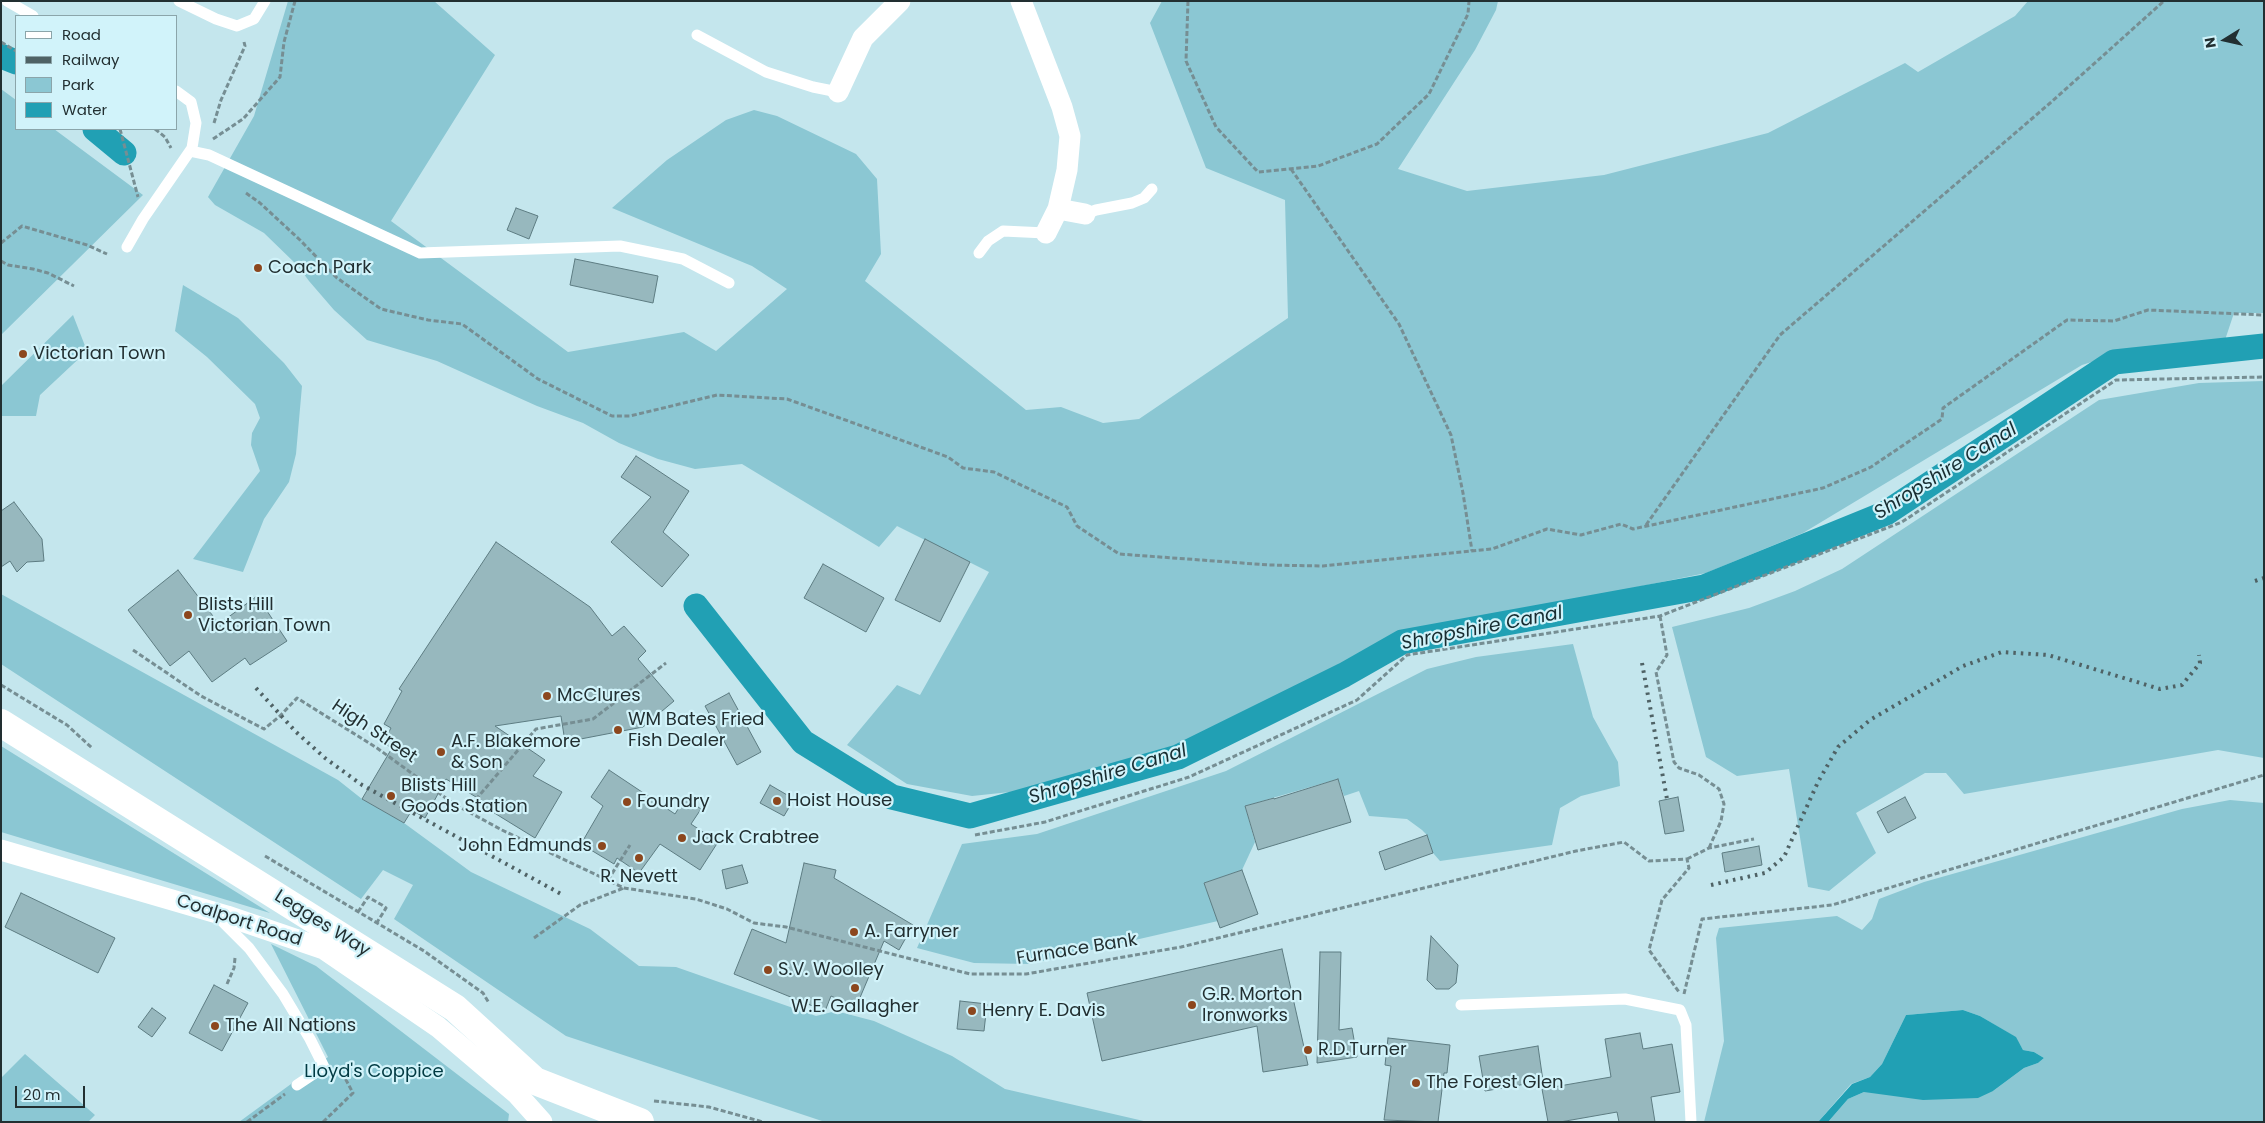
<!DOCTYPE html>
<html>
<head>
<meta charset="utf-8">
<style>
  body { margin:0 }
  #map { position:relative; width:2265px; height:1123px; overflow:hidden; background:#c4e6ed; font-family:Poppins,sans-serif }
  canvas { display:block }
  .frame { position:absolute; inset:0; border:2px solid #222f31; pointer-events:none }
  .legend { position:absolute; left:15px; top:15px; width:162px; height:115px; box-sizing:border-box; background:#d1f3fa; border:1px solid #8ba5aa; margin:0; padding:6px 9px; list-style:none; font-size:15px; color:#222f31 }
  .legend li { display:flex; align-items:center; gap:10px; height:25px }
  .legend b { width:25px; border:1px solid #8ba5aa }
  .north { position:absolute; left:2200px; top:15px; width:50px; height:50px; -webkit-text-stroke:4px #d1f3fa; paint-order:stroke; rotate:260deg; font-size:14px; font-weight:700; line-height:20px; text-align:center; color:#222f31 }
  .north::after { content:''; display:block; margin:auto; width:18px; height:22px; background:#222f31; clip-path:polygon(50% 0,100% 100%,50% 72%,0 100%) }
  .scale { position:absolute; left:15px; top:1086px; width:70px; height:22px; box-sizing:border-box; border:2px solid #222f31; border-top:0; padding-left:6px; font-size:15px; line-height:18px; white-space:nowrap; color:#222f31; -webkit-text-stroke:4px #d1f3fa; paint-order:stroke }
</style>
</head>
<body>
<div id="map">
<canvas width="2265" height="1123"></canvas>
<div class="frame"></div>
<ul class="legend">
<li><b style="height:6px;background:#fff"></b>Road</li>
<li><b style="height:6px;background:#4f6265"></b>Railway</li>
<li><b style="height:14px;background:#8bc7d3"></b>Park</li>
<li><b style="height:14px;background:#21a0b4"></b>Water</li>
</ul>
<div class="north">N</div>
<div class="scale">20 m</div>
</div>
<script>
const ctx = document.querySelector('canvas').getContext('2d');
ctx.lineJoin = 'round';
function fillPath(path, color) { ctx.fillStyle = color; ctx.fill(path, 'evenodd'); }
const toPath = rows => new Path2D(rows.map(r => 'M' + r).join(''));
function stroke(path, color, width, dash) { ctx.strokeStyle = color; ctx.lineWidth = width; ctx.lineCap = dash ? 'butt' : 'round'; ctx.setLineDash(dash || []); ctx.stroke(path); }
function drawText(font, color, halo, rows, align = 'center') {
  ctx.font = font + ' Poppins,sans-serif'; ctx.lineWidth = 4.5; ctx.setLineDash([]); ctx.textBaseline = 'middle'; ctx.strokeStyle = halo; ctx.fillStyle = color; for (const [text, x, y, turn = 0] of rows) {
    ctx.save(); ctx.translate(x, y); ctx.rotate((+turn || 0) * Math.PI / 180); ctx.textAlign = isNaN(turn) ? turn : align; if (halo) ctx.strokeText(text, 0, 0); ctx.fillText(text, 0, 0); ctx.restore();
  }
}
const green = toPath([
  [288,1,434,1,495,55,391,221,568,352,684,332,716,351,787,289,752,266,612,208,667,160,726,120,754,110,777,116,856,154,877,179,881,254,865,281,1026,410,1061,407,1103,423,1139,419,1288,318,1285,200,1206,168,1150,23,1162,1,1498,1,1496,10,1475,50,1398,169,1467,191,1604,175,1768,133,1905,63,1918,72,2015,16,2028,1,2264,1,2264,313,2234,313,2223,346,2133,349,2082,365,1803,533,1706,573,1446,626,1376,644,1293,702,1172,754,1048,788,972,796,907,784,847,745,897,685,920,695,989,572,897,526,879,547,742,464,695,469,658,459,619,443,583,423,537,406,437,361,367,340,334,310,309,281,298,266,264,233,215,205,208,197,254,116],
  [1,89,16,100,16,129,54,129,143,195,1,335],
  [183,285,238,318,284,363,302,386,296,454,289,482,264,519,243,572,193,559,260,471,251,445,252,433,260,418,255,404,207,357,175,331],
  [73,315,87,351,40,395,36,416,1,416,1,386],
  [2264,381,2264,758,2218,750,1964,794,1946,773,1925,773,1856,813,1876,853,1829,891,1808,887,1789,769,1737,776,1706,757,1672,627,1749,608,1795,591,1842,569,2099,400,2199,383],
  [1,594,338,780,362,799,404,823,471,872,590,929,639,966,676,967,816,1016,836,1011,874,1021,952,1056,1005,1089,1148,1122,825,1122,566,1036,394,919,413,885,383,870,361,899,1,664],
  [1573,644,1593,717,1618,762,1620,786,1581,796,1560,808,1552,845,1440,861,1433,853,1427,835,1422,830,1407,819,1369,816,1359,791,1344,796,1338,779,1245,806,1255,842,1242,870,1204,883,1218,921,1030,964,974,963,917,948,962,844,1037,834,1226,771,1427,669,1476,657],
  [1,746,270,913,1,832],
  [2230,800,2264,803,2264,1122,1828,1122,1848,1099,1864,1092,1993,1091,2024,1068,2038,1063,2044,1058,2034,1052,2023,1050,2015,1037,1980,1016,1963,1010,1906,1015,1882,1064,1870,1077,1851,1084,1818,1122,1704,1122,1724,1041,1716,938,1719,928,1837,916,1862,930,1872,919,1879,899,1924,882,2182,809],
  [271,944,316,966,509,1114,508,1122,239,1122,328,1057],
  [25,1054,95,1115,88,1122,1,1122,1,1078]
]);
const water = toPath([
  [1963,1010,1980,1016,2016,1037,2023,1050,2034,1052,2044,1058,2038,1063,2024,1068,1993,1091,1978,1098,1923,1100,1864,1092,1848,1099,1828,1122,1818,1122,1852,1084,1870,1077,1882,1064,1906,1015]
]);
const canal = toPath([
  [1,56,16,62],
  [95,129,124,153],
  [696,606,803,742,892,797,970,816,1178,757,1344,675,1402,642,1704,587,1886,513,2114,362,2264,346]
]);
const building = toPath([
  [516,208,538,216,529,239,507,230,516,208],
  [575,259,658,276,653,303,570,285,575,259],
  [636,456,689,491,663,532,689,555,662,587,611,542,651,497,621,477,636,456],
  [14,502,42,539,44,561,27,562,17,572,10,561,1,567,1,511,14,502],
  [925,539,970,562,940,622,895,600,925,539],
  [496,542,590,607,612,636,624,626,646,651,638,659,674,701,643,727,565,742,561,716,495,726,545,760,533,776,562,792,535,838,483,806,486,803,446,779,425,818,412,810,404,823,362,799,392,748,383,743,391,728,384,724,402,691,399,689,496,542],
  [823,564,884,598,866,632,804,598,823,564],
  [178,570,219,624,257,596,287,641,250,665,245,658,212,682,189,651,170,666,128,610,178,570],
  [729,693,761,752,737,765,705,706,729,693],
  [609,770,675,814,685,798,701,809,691,824,718,842,700,870,660,844,639,873,617,858,614,864,581,844,603,806,591,797,609,770],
  [1338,779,1351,822,1258,850,1245,806,1274,798,1274,799,1338,779],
  [770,785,794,799,784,816,760,803,770,785],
  [1678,797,1684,831,1665,834,1659,801,1678,797],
  [1905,797,1916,818,1888,833,1877,812,1905,797],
  [1427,835,1433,853,1385,870,1379,852,1427,835],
  [1759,846,1762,865,1725,872,1722,853,1759,846],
  [804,863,836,870,834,878,913,925,899,950,884,941,856,1007,831,996,825,1011,734,974,752,929,786,943,804,863],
  [742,865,748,883,726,889,722,870,742,865],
  [1242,870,1258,914,1220,928,1204,883,1242,870],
  [21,893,115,938,98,973,5,927,21,893],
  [1431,936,1458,965,1456,983,1449,989,1436,989,1427,980,1431,936],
  [1282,949,1308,1065,1263,1072,1257,1026,1102,1061,1087,993,1282,949],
  [1320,952,1341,952,1339,1030,1352,1028,1357,1057,1317,1063,1320,952],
  [214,985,248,1003,222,1051,189,1033,214,985],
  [960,1001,987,1004,984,1031,957,1029,960,1001],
  [152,1008,166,1018,152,1037,138,1027,152,1008],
  [1640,1033,1643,1049,1672,1044,1680,1092,1651,1097,1655,1122,1619,1122,1617,1112,1560,1122,1548,1122,1542,1089,1611,1077,1605,1039,1640,1033],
  [1388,1038,1450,1045,1447,1073,1444,1073,1438,1122,1384,1120,1391,1066,1385,1065,1388,1038],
  [1538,1046,1543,1081,1485,1091,1479,1056,1538,1046]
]);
const path = toPath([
  [1188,1,1186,61,1216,127,1258,172,1318,166,1377,144,1429,94,1468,14,1469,1],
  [1,42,16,51],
  [214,123,221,100,245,46,244,42],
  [120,129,138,197],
  [155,129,165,137,171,148],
  [213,139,243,119,280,77,284,42,295,1],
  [1291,169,1399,324,1451,435,1463,493,1472,551],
  [246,193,260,203,300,240,337,278,381,309,428,320,462,324,538,379,612,416,630,416,717,395,787,399,948,457,963,468,994,472,1067,507,1077,526,1119,554,1269,565,1323,566,1492,549,1547,529,1581,535,1621,524,1633,529,1823,488,1871,467,1942,419,1943,408,2067,320,2114,321,2148,310,2264,315],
  [1,243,22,226,87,245,107,254],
  [1,261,8,265,33,269,48,273,74,286],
  [1646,525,1780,335,2049,104,2164,1],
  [1660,616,1667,655,1656,672,1674,762,1679,768,1699,775,1719,789,1724,804,1721,821,1709,848],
  [133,650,201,696,264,729,280,716,297,698,377,748,454,804,502,830,624,888,696,899,727,909,754,923,786,927,970,974,1026,974,1181,947,1576,851,1624,842,1649,861,1687,859,1689,868,1662,900,1649,950,1679,992],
  [1,685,67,725,92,748],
  [466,811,536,729,593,719,666,663],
  [975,835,1045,822,1189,777,1357,700,1407,655,1660,616,1902,522,2116,380,2264,377],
  [265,856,424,951,483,993,489,1003],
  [1687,859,1709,848,1754,839],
  [608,880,630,845],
  [358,912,368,897,382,905,386,908,376,924],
  [534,938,580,905,624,888],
  [227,984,234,968,235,958],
  [1684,994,1702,919,1832,905,2264,775],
  [654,1101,709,1107,763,1122],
  [247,1122,285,1094],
  [323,1122,353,1093,345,1078,338,1075]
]);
const lane = toPath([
  [7,1,33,16],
  [179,1,216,19,237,26,254,19,265,1],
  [697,35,766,72,813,87,838,92],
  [190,151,209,155,420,253,620,246,683,259,729,283],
  [1085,214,1096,210,1132,203,1144,198,1152,189],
  [127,247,143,219,192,148,196,123,191,102,176,91],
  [979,253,988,241,1003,231,1046,233],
  [219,918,249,948,283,994,310,1039,324,1067,297,1085],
  [1461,1005,1625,999,1680,1010,1686,1025,1691,1122]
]);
const street = toPath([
  [1021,1,1062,107,1070,136,1067,170,1058,209,1046,233],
  [838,92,863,38,900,1],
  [1058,209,1085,214],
  [1,850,227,916,324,949,438,1027,517,1094,542,1122]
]);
const secondary = toPath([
  [1,723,455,1008,535,1081,640,1122]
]);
const rail = toPath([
  [2255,581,2264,578],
  [1642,663,1667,799],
  [256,688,296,732,325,758,362,785,563,895],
  [1711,885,1765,873,1784,857,1818,782,1838,747,1870,720,1963,666,2002,652,2048,655,2160,689,2182,685,2200,663,2199,655]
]);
const markers = [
  [258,268,5,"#8c471e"],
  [23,354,5,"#8c471e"],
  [188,615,5,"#8c471e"],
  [547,696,5,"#8c471e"],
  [618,730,5,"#8c471e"],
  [441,752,5,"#8c471e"],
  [391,796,5,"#8c471e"],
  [777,801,5,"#8c471e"],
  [627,802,5,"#8c471e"],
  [682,838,5,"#8c471e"],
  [602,846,5,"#8c471e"],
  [639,858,5,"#8c471e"],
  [854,932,5,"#8c471e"],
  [768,970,5,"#8c471e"],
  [855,988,5,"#8c471e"],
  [1192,1005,5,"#8c471e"],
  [972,1011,5,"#8c471e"],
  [215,1026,5,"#8c471e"],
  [1308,1050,5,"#8c471e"],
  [1416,1083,5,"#8c471e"]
];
const poiNames = [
  ["Coach Park",268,268],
  ["Victorian Town",33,354],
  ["Blists Hill",198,605],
  ["Victorian Town",198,626],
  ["McClures",557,696],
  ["WM Bates Fried",628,720],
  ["Fish Dealer",628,741],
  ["A.F. Blakemore",451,742],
  ["& Son",451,763],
  ["Blists Hill",401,786],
  ["Goods Station",401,807],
  ["Hoist House",787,801],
  ["Foundry",637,802],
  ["Jack Crabtree",692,838],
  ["John Edmunds",592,846,"right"],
  ["R. Nevett",639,877,"center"],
  ["A. Farryner",864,932],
  ["S.V. Woolley",778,970],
  ["G.R. Morton",1202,995],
  ["Ironworks",1202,1016],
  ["W.E. Gallagher",855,1007,"center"],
  ["Henry E. Davis",982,1011],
  ["The All Nations",225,1026],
  ["R.D.Turner",1318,1050],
  ["The Forest Glen",1426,1083]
];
const streetNames = [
  ["High Street",374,732,34],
  ["Coalport Road",239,921,18],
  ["Legges Way",322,924,32],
  ["Furnace Bank",1077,950,-9]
];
const parkNames = [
  ["Lloyd's Coppice",374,1072]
];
const waterNames = [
  ["Shropshire Canal",1946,472,-32],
  ["Shropshire Canal",1482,629,-11],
  ["Shropshire Canal",1108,775,-17]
];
fillPath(green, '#8bc7d3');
fillPath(water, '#21a0b4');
stroke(canal, '#21a0b4', 25);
fillPath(building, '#97b8be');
stroke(building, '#5d7c82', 1);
stroke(path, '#768e93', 3, [5, 2.5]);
stroke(lane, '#fff', 11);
stroke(street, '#fff', 21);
stroke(secondary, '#fff', 28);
stroke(rail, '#4f6265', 4, [2.5, 5]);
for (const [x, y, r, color] of markers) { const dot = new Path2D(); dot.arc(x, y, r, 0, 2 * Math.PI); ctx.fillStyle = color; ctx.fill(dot); stroke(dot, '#d1f3fa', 2); }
drawText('18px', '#222f31', '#d1f3fa', poiNames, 'left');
drawText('18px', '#222f31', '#d1f3fa', streetNames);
drawText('18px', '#013a42', '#d1f3fa', parkNames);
drawText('italic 19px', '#182d31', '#d1f3fa', waterNames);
</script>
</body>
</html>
